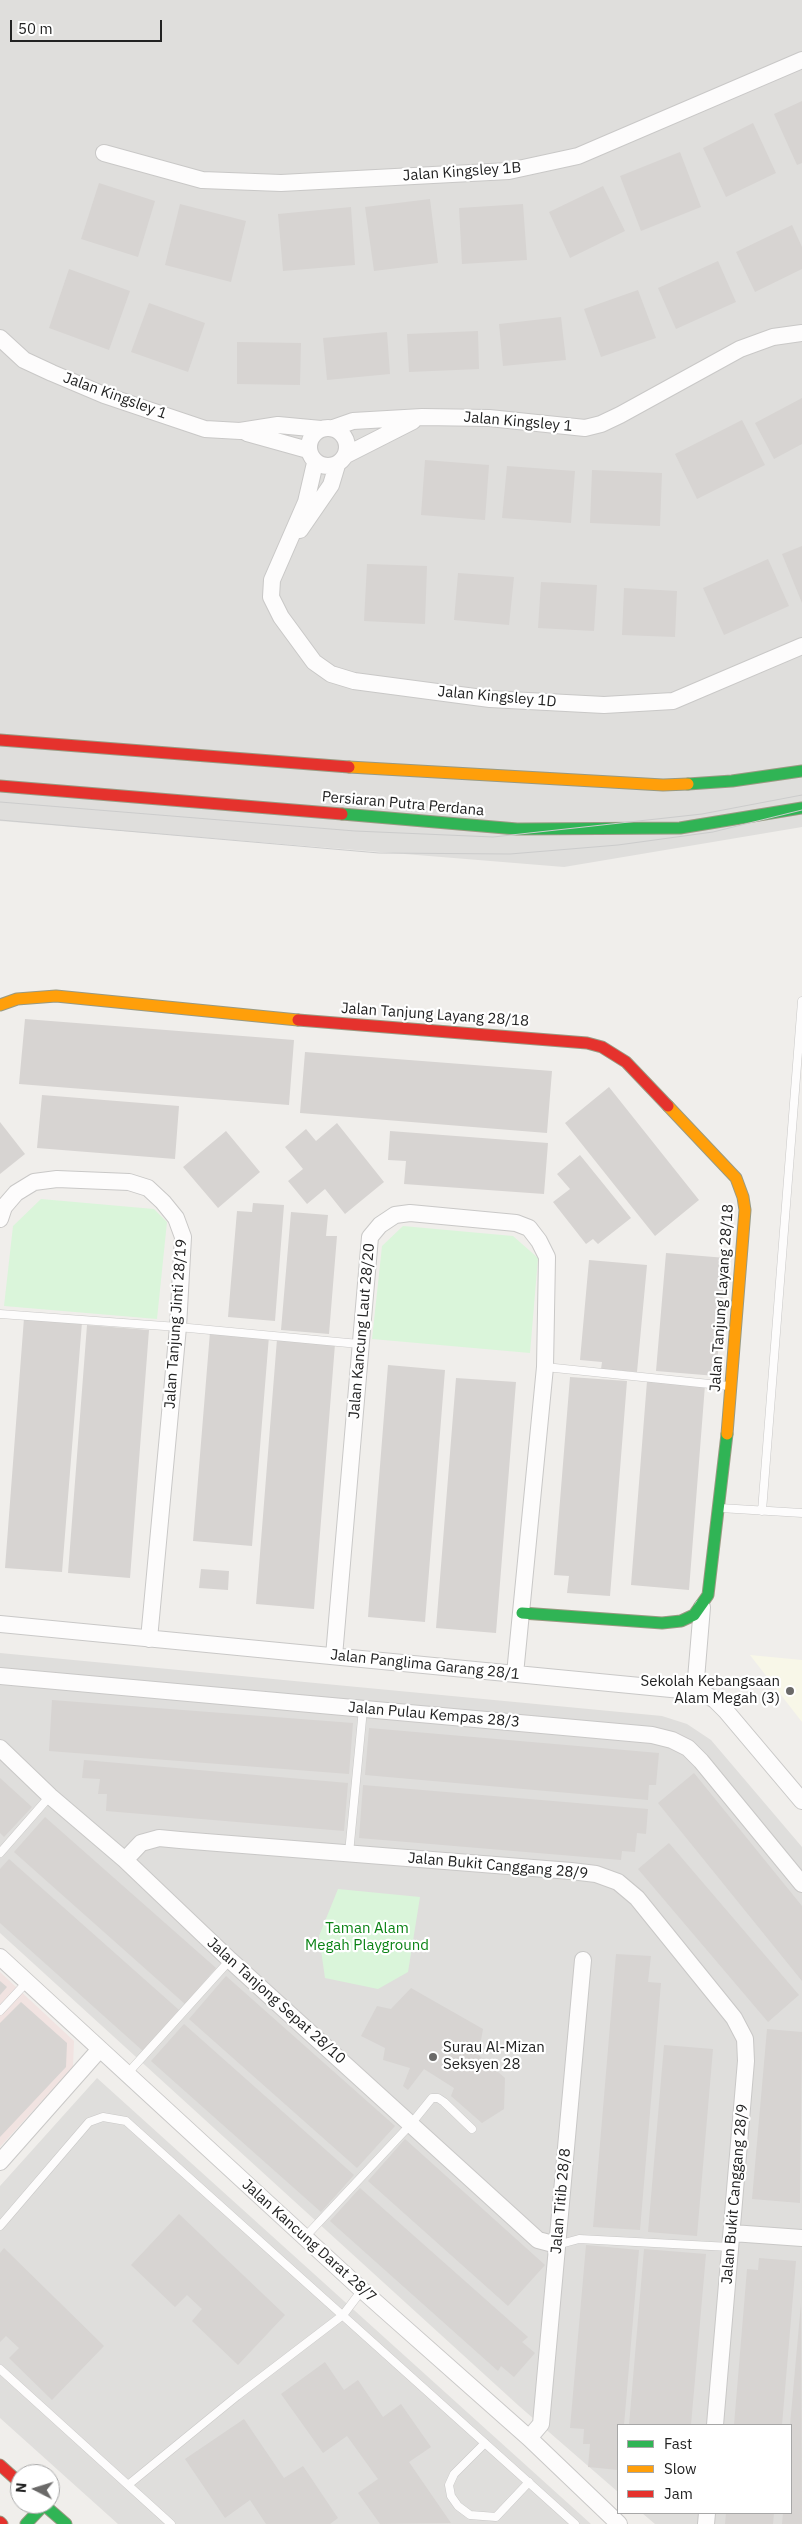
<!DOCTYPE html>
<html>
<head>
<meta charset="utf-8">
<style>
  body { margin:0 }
  #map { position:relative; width:802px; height:2524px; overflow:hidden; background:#f0eeeb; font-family:"IBM Plex Sans",sans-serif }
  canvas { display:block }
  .legend { position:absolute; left:617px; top:2424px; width:175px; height:90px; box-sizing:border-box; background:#fff; border:1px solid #a7a7a7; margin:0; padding:6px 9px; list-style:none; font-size:15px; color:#222 }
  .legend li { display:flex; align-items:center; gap:10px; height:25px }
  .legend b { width:25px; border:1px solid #a7a7a7 }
  .north { position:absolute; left:10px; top:2464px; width:50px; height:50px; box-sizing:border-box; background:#fff; border:1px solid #a7a7a7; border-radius:50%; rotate:275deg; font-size:14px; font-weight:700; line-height:20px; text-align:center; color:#222 }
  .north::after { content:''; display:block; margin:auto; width:18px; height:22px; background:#6a6968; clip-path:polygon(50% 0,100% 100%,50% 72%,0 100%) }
  .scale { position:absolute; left:10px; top:20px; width:152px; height:22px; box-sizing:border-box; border:2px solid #222; border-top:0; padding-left:6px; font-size:15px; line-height:18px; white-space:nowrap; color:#222; -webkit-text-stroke:4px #fff; paint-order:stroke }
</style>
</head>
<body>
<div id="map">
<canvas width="802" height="2524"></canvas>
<ul class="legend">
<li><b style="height:6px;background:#30b455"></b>Fast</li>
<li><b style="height:6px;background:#ff9f0a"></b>Slow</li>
<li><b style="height:6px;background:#e5322d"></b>Jam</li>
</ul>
<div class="north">N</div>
<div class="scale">50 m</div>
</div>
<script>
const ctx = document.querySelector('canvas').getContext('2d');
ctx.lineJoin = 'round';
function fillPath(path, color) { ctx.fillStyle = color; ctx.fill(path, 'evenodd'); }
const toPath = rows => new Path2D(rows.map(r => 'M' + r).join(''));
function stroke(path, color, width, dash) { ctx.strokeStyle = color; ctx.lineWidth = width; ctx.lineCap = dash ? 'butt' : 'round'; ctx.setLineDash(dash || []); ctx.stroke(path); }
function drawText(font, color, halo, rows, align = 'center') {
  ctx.font = font + ' "IBM Plex Sans",sans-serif'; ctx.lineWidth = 4.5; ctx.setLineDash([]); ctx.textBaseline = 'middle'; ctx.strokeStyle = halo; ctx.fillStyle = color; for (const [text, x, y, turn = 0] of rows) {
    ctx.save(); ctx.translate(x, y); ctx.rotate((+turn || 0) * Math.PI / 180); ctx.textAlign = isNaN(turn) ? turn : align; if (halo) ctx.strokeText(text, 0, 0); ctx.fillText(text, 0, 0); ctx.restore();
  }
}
const residential = toPath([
  [0,0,802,0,802,827,564,867,0,821],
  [0,1653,662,1716,687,1724,711,1740,802,1847,802,2524,655,2524,642,2513,791,2513,791,2425,618,2425,618,2492,519,2406,0,1933],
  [97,2078,591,2524,118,2524,0,2418,0,2186]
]);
const commercial = toPath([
  [0,1972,74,2041,73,2067,0,2147]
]);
const education = toPath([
  [750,1655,802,1660,802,1722]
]);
const park = toPath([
  [41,1199,154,1209,167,1222,157,1319,4,1306,13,1226],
  [403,1226,513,1236,538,1258,530,1353,372,1339,382,1246],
  [338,1889,420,1897,408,1972,378,1989,325,1978,319,1936]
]);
const building = toPath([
  [802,101,802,163,797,165,774,114],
  [753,123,776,173,726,197,703,148],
  [680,152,701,207,641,231,620,176],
  [99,183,155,201,138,257,81,239],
  [603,186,625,231,570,258,549,212],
  [430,199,438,263,374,271,365,207],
  [180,204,246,221,231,282,165,265],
  [523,204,527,260,462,264,459,208],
  [351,207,355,265,283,271,278,214],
  [792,225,802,247,802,269,755,292,736,252],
  [718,261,736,302,676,329,658,288],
  [69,269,130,291,109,350,49,328],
  [638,290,656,338,601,357,584,309],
  [149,303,205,323,188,372,131,352],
  [561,317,566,360,503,366,499,324],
  [478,331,479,369,409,372,407,334],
  [387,332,390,374,327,380,323,338],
  [237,342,301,343,300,385,237,384],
  [802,398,802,444,774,459,755,423],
  [742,420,765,465,697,499,675,454],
  [425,460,489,465,485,520,421,515],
  [507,466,575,471,571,523,502,518],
  [592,470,662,473,660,526,590,523],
  [802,546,802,603,782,554],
  [768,559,789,606,724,635,703,588],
  [367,564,427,566,425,624,364,621],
  [458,573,514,577,509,625,454,620],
  [541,582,597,585,594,631,538,628],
  [624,588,677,591,675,637,622,635],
  [25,1019,294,1040,289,1105,19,1084],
  [305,1052,552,1071,547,1133,300,1113],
  [609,1087,699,1200,655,1236,565,1123],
  [42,1095,179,1106,175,1159,37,1148],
  [0,1122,25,1154,0,1174],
  [337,1123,384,1182,345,1214,325,1189,307,1204,288,1181,303,1169,285,1147,306,1129,316,1141],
  [226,1131,260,1172,218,1208,183,1167],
  [390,1131,548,1143,544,1194,404,1184,406,1161,388,1160],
  [580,1155,631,1218,598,1244,593,1239,586,1244,553,1202,570,1189,557,1174],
  [253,1203,284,1205,275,1321,228,1317,237,1211,252,1212],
  [291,1212,328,1215,326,1236,337,1236,329,1334,281,1330],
  [666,1253,726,1258,716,1376,656,1371],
  [589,1260,647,1265,637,1372,601,1369,602,1362,580,1360],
  [24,1318,82,1322,62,1572,5,1568],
  [87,1325,149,1330,130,1578,68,1573],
  [210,1332,269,1336,252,1546,193,1541],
  [277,1339,335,1344,314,1609,256,1604],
  [388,1365,445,1370,425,1622,368,1617],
  [570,1377,627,1381,610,1596,567,1593,569,1576,554,1575],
  [456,1378,516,1382,496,1633,436,1628],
  [647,1381,705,1385,689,1590,631,1585],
  [201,1569,229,1571,228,1590,199,1588],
  [52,1700,353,1723,349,1774,49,1751],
  [369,1728,659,1753,656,1785,649,1785,648,1800,365,1775],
  [84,1760,348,1783,344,1831,106,1811,107,1794,98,1794,100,1779,82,1778],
  [694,1773,802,1906,802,1981,658,1803],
  [0,1778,32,1807,4,1837,0,1833],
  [363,1785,648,1809,646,1834,637,1833,635,1852,622,1851,621,1860,359,1838],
  [45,1817,216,1968,185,2004,14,1852],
  [669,1843,799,1995,768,2022,638,1869],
  [9,1859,179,2010,143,2051,0,1923,0,1869],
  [616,1954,651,1956,648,1982,661,1983,640,2230,593,2227],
  [226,1976,395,2126,357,2168,189,2019],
  [0,1981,7,1987,0,1995],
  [411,1988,483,2029,481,2040,474,2051,505,2078,504,2109,482,2123,451,2096,454,2088,424,2069,408,2090,403,2086,410,2068,383,2060,385,2048,361,2036,377,2006,391,2009],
  [21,2002,67,2043,66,2067,0,2137,0,2023],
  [184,2024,354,2175,321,2212,151,2061],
  [767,2029,802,2032,800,2203,752,2199],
  [664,2045,713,2049,697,2236,648,2232],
  [405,2139,545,2265,508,2306,368,2181],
  [360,2188,528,2337,522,2342,535,2353,514,2377,501,2366,498,2371,330,2221],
  [179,2214,285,2315,238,2365,192,2321,202,2309,187,2295,175,2307,131,2265],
  [586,2245,639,2250,624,2425,618,2425,618,2470,588,2467,590,2444,583,2444,584,2429,570,2428],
  [4,2248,104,2346,52,2400,9,2358,19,2348,6,2336,0,2342,0,2253],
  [644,2249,706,2254,691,2425,629,2425],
  [759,2258,796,2261,782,2425,734,2425,747,2269,758,2270],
  [801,2303,802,2524,782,2524,783,2513,791,2513,790,2425],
  [325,2362,344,2390,358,2380,383,2417,401,2404,431,2447,409,2462,451,2523,380,2524,358,2493,378,2479,347,2436,323,2453,281,2394],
  [244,2419,284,2478,303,2466,338,2518,330,2524,266,2524,250,2500,225,2518,185,2459],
  [726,2513,774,2513,773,2524,725,2524]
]);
const lane = toPath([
  [0,1314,178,1327,359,1344],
  [545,1367,729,1386],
  [720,1508,802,1513],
  [762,1511,802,1001],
  [0,1853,50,1796],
  [349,1853,363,1709],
  [0,2011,27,1982],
  [127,2074,230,1960],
  [0,2226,89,2122,103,2117,126,2121,575,2524],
  [305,2237,411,2124,432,2098,438,2098,444,2102,472,2129],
  [557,2245,579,2239,730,2247],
  [0,2369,171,2524],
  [485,2443,454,2474,449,2485,451,2496,458,2506,470,2515,496,2517,529,2482],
  [128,2485,237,2396,343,2315,362,2290]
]);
const street = toPath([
  [104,153,202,180,281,183,509,171,578,156,802,60],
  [0,338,24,360,52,373,104,395,205,429,240,431,278,425,321,429],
  '309 447a19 19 0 1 1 38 0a19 19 0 1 1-38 0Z',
  [333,428,353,421,422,417,489,418,585,428,601,424,620,415,740,349,773,337,802,333],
  [247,433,308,450],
  [346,455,413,421],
  [315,463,306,502,272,580,271,597,281,617,314,662,331,674,354,681,490,699,604,705,673,701,802,646],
  [300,530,331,485,337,465],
  [0,1219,4,1207,16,1193,34,1182,57,1179,129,1182,148,1188,163,1202,176,1218,183,1237,178,1327,149,1639],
  [0,1624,702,1692,715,1700,726,1711,802,1801],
  [334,1656,370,1237,380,1225,395,1215,410,1213,516,1223,529,1228,539,1241,547,1257,545,1367,515,1674],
  [0,1676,652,1735,672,1740,688,1748,701,1761,802,1884],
  [695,1691,702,1607],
  [0,1748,50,1796,125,1860,230,1960,538,2240,557,2245],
  [125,1860,141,1843,159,1838,180,1840,571,1871,596,1874,618,1882,637,1898,734,2018,745,2039,746,2061,715,2425],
  [0,1957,362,2290,529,2438,619,2524],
  [0,2162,100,2049],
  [732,2233,802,2238],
  [529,2438,541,2424,583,1960],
  [706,2524,707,2513]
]);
const fast = toPath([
  [688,784,732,781,802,771],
  [342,814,517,829,680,828,802,808],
  [522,1613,662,1623,681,1621,694,1615,708,1595,727,1434],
  [43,2504,66,2524],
  [26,2524,44,2505]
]);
const slow = toPath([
  [349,767,663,785,688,784],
  [0,1005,17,999,56,996,298,1020],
  [668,1106,736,1178,743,1197,745,1210,727,1434]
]);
const jam = toPath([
  [0,740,349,767],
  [0,786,342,814],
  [298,1020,587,1043,602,1047,626,1062,668,1106],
  [0,2465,20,2483],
  [0,2522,2,2524]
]);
const tram = toPath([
  [0,802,355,831,493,837,702,814,802,795],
  [0,820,379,853,510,854,618,845,713,832,802,810]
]);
const markers = [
  [790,1691,5,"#6a6968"],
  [433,2057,5,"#6a6968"]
];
const streetNames = [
  ["Jalan Kingsley 1B",462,172,-4],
  ["Jalan Kingsley 1",115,396,20],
  ["Jalan Kingsley 1",518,422,5],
  ["Jalan Kingsley 1D",497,697,5],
  ["Persiaran Putra Perdana",403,804,5],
  ["Jalan Tanjung Layang 28/18",435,1015,4],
  ["Jalan Tanjung Layang 28/18",722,1298,-86],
  ["Jalan Tanjung Jinti 28/19",176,1324,-86],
  ["Jalan Kancung Laut 28/20",362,1331,-85],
  ["Jalan Panglima Garang 28/1",425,1665,6],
  ["Jalan Pulau Kempas 28/3",434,1715,5],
  ["Jalan Bukit Canggang 28/9",498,1866,5],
  ["Jalan Tanjong Sepat 28/10",276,2001,42],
  ["Jalan Bukit Canggang 28/9",735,2194,-85],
  ["Jalan Titib 28/8",561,2201,-85],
  ["Jalan Kancung Darat 28/7",309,2241,42]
];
const poiNames = [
  ["Sekolah Kebangsaan",780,1682],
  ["Alam Megah (3)",780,1699],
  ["Surau Al-Mizan",443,2048,"left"],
  ["Seksyen 28",443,2065,"left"]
];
const parkNames = [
  ["Taman Alam",367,1929],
  ["Megah Playground",367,1946]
];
fillPath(residential, '#dfdedc');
fillPath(commercial, '#f1e3e1');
fillPath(education, '#f8f7e8');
fillPath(park, '#daf5da');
fillPath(building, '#d7d4d2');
stroke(lane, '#c9c8c7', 9);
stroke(street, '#c9c8c7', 18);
stroke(fast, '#999a82', 13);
stroke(slow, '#999a82', 13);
stroke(jam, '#999a82', 13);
stroke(lane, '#fdfcfc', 8);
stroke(street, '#fdfcfc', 16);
stroke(fast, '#30b455', 11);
stroke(slow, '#ff9f0a', 11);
stroke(jam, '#e5322d', 11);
stroke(tram, '#ccc', 1);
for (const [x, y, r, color] of markers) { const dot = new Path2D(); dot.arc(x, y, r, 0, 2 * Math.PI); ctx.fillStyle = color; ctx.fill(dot); stroke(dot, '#fff', 2); }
drawText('15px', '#222', '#fff', streetNames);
drawText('15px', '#222', '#fff', poiNames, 'right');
drawText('15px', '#0c8416', '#fff', parkNames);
</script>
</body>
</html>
